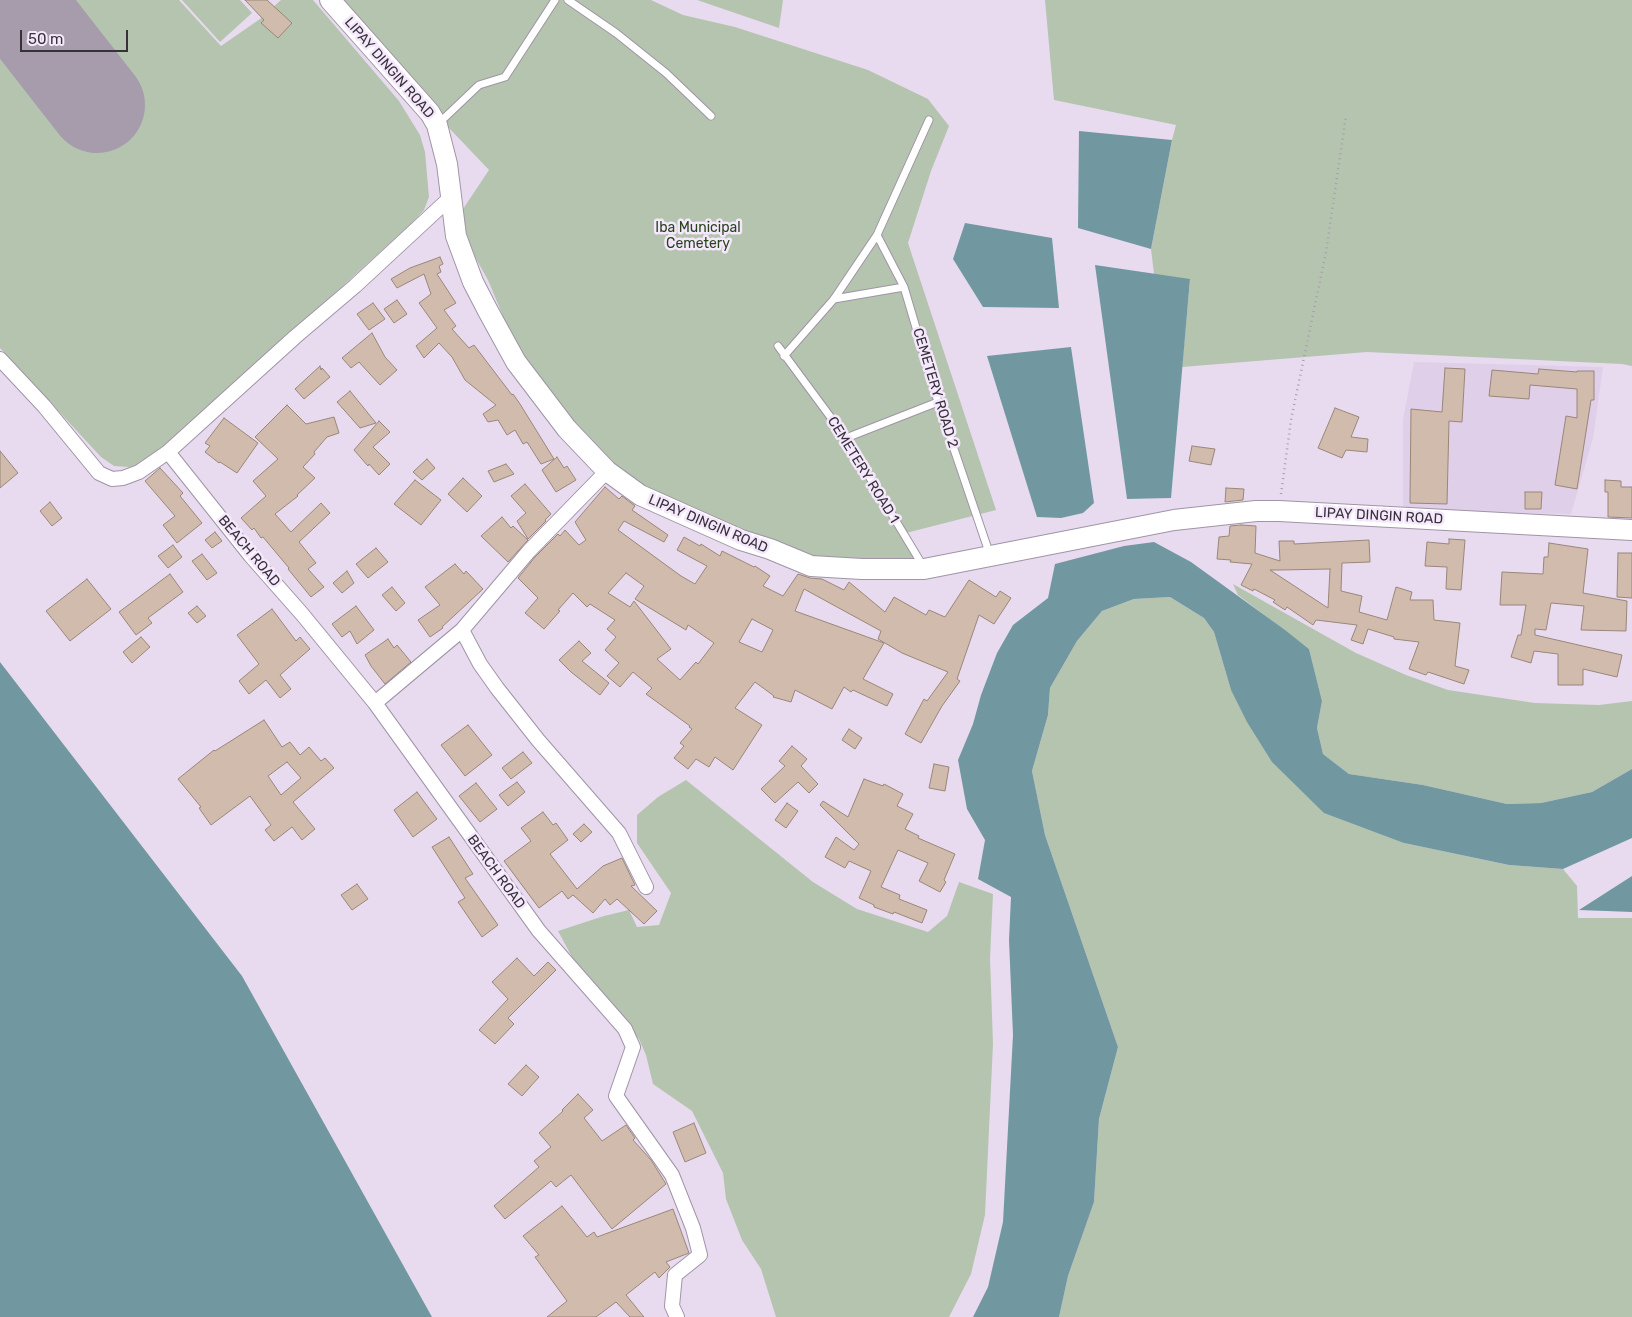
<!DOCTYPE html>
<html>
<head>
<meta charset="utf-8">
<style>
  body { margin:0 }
  #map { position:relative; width:1632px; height:1317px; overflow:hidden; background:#e8dbef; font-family:Rubik,sans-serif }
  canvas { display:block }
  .scale { position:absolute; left:20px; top:30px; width:108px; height:22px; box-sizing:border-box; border:2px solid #37323a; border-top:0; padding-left:6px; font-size:15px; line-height:18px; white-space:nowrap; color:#37323a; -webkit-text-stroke:4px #f5e8fc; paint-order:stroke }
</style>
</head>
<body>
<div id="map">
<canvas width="1632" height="1317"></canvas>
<div class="scale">50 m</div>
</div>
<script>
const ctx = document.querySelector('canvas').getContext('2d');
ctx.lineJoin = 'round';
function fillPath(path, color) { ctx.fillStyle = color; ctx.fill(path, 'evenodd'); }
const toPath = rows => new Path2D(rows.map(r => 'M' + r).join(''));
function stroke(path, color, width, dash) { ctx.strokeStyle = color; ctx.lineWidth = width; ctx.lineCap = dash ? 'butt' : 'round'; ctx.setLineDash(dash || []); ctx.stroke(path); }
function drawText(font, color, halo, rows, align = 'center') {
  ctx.font = font + ' Rubik,sans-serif'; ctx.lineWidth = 5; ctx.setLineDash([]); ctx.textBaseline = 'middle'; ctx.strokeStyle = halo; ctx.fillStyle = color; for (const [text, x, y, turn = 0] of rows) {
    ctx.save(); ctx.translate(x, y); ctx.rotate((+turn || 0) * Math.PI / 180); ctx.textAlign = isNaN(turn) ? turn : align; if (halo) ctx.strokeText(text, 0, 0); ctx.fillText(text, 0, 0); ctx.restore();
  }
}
const built = toPath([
  [1414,362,1603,367,1593,438,1571,514,1403,511,1403,420]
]);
const green = toPath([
  [43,0,179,0,221,46,260,19,281,0,313,0,399,101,420,135,425,152,429,197,424,210,410,225,161,450,143,463,129,467,114,466,101,457,0,348,0,28,76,122,118,89],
  [182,0,240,0,252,13,220,42],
  [334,0,651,0,683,15,735,27,868,70,928,99,949,126,931,171,908,243,996,510,902,534,919,563,807,561,739,535,608,467,528,365,505,321,488,280,475,257,466,232,463,209,489,170,449,128],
  [697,0,783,0,779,28],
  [1045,0,1632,0,1632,366,1622,364,1367,352,1182,367,1190,280,1154,274,1151,249,1172,140,1176,125,1054,100],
  [1233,584,1356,653,1406,675,1448,690,1535,703,1599,705,1632,701,1632,769,1592,792,1541,803,1507,804,1423,785,1349,774,1323,754,1317,728,1322,701,1309,649,1238,595],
  [1170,597,1204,618,1214,632,1231,690,1404,843,1509,865,1563,869,1577,886,1578,918,1632,918,1632,1317,1059,1317,1068,1276,1094,1202,1099,1119,1118,1047,1045,835,1032,771,1048,715,1050,688,1077,641,1102,611,1134,599],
  [686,780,813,882,857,909,928,932,947,916,959,882,993,894,990,958,993,1044,985,1215,971,1274,949,1317,776,1317,761,1269,742,1240,726,1199,723,1173,692,1111,653,1084,646,1055,639,1039,580,972,558,931,604,916,629,910,637,927,659,925,671,893,637,843,637,815,658,797]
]);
const water = toPath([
  [1079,131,1172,140,1151,249,1078,228],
  [965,223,1052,238,1059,308,983,307,953,259],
  [1095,265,1190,279,1171,498,1127,499],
  [1071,347,1094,503,1083,513,1061,518,1037,517,987,356],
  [1154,542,1191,562,1285,630,1309,649,1322,701,1317,728,1323,754,1349,774,1423,785,1507,804,1541,803,1592,792,1632,769,1632,838,1563,869,1509,865,1404,843,1324,813,1272,762,1247,722,1231,690,1214,632,1204,618,1170,597,1134,599,1102,611,1077,641,1050,688,1048,715,1032,771,1045,835,1118,1047,1099,1119,1094,1202,1068,1276,1059,1317,973,1317,988,1287,1003,1222,1013,1035,1009,940,1011,897,978,879,985,840,967,809,958,760,973,724,981,695,997,653,1013,625,1048,598,1055,564,1124,546],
  [0,662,242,976,432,1317,0,1317],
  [1632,876,1632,912,1579,910]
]);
const runway = toPath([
  [15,0,97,105]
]);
const building = toPath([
  [245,0,267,0,292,23,278,38,261,23,264,20,245,0],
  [440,257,443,264,439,266,441,272,437,274,456,303,444,310,456,326,452,329,469,348,474,345,512,395,513,394,520,404,554,459,541,464,527,442,523,444,515,430,507,435,498,420,488,422,483,414,496,405,465,380,452,357,439,343,424,358,416,346,437,328,419,303,431,294,424,274,397,288,391,279,410,268,440,257],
  [397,300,407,314,394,323,384,309,397,300],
  [373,303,385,319,369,330,357,314,373,303],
  [372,333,385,357,397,370,380,385,359,362,351,368,342,358,372,333],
  [320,366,321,370,322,368,330,377,304,399,295,389,320,366],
  [1445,368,1465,369,1462,422,1449,421,1447,504,1410,503,1411,409,1442,412,1445,368],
  [1539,369,1577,372,1577,371,1594,371,1594,400,1591,400,1577,489,1555,485,1566,416,1577,418,1577,389,1530,385,1529,399,1489,396,1492,370,1538,374,1539,369],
  [350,391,376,423,360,428,337,402,350,391],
  [287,405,306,424,334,417,339,433,327,437,314,452,315,454,303,467,315,478,297,495,298,496,275,514,291,532,321,503,330,513,299,542,316,563,308,569,324,587,311,597,288,569,289,568,263,537,261,538,254,528,252,530,241,518,266,496,253,481,278,459,255,437,287,405],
  [1335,408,1359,417,1351,437,1368,439,1367,452,1346,450,1342,458,1318,448,1335,408],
  [224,418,258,443,237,473,220,462,219,463,205,452,210,446,205,443,224,418],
  [379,421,390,432,373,447,390,464,379,475,369,464,368,466,354,450,379,421],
  [1192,446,1215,449,1211,465,1189,461,1192,446],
  [0,451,18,473,0,488,0,451],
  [557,457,564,468,567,466,576,480,556,492,542,470,557,457],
  [427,459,435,468,422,480,413,472,427,459],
  [506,464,514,474,494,482,488,471,506,464],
  [160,468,183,493,180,496,202,523,177,543,163,525,175,516,145,481,160,468],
  [463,478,482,496,467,512,448,494,463,478],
  [415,480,441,500,421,525,394,504,415,480],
  [1605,480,1621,481,1621,487,1632,487,1632,518,1608,517,1608,492,1605,492,1605,480],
  [525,484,551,514,545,520,546,521,528,539,517,521,526,513,511,496,525,484],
  [605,487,619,499,622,496,635,506,632,510,668,535,664,542,624,521,618,530,681,576,695,584,707,566,677,550,684,537,700,546,701,544,720,556,722,551,754,567,755,566,770,576,763,586,783,596,798,574,810,578,822,579,844,590,849,582,885,612,894,597,926,615,929,610,945,617,969,580,996,597,1000,591,1011,598,994,624,979,615,957,679,960,681,942,706,921,743,905,734,924,699,927,701,948,672,902,653,878,639,881,631,804,589,795,611,884,643,863,679,893,694,887,706,853,690,851,692,844,687,832,709,795,690,791,702,773,697,774,696,755,682,735,708,762,725,733,770,715,757,709,767,696,759,688,769,674,758,684,746,680,743,692,729,689,727,690,726,646,694,652,688,633,672,620,687,607,676,619,663,605,650,616,637,607,629,615,620,590,604,587,607,573,593,558,610,560,611,544,629,525,613,538,598,518,578,535,557,558,534,560,536,565,530,579,545,586,540,575,522,605,487],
  [626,573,644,586,635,599,686,630,688,625,714,643,698,664,696,662,680,680,657,659,671,649,634,601,630,607,608,593,626,573],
  [752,619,773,630,762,652,739,642,752,619],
  [1226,488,1244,489,1243,500,1225,502,1226,488],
  [1525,492,1542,492,1541,509,1525,509,1525,492],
  [50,502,62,518,52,526,40,511,50,502],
  [502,517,511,528,513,526,528,540,508,562,481,536,502,517],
  [1241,525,1256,526,1255,553,1280,561,1279,541,1294,541,1294,544,1369,540,1370,562,1342,563,1341,591,1362,596,1359,612,1387,620,1396,587,1412,592,1410,600,1433,600,1434,620,1460,623,1455,666,1469,670,1464,684,1428,672,1426,675,1409,669,1419,642,1394,639,1394,637,1368,629,1363,644,1351,640,1357,625,1316,620,1313,625,1287,607,1285,610,1273,602,1275,600,1254,589,1253,591,1241,585,1252,564,1230,562,1231,560,1217,559,1219,537,1229,536,1230,526,1241,525],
  [1330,569,1328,608,1270,570,1280,570,1330,569],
  [215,532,222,541,212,548,205,540,215,532],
  [1449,539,1465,540,1461,590,1446,589,1447,567,1425,566,1427,542,1449,544,1449,539],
  [1549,543,1588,549,1583,593,1627,601,1626,631,1581,630,1584,606,1551,603,1546,630,1535,629,1535,635,1622,655,1617,677,1583,669,1583,685,1558,685,1558,654,1534,651,1531,663,1511,657,1518,635,1521,635,1526,605,1500,605,1502,572,1543,574,1544,557,1548,557,1549,543],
  [173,545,182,557,168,568,158,556,173,545],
  [376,548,388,562,368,578,356,564,376,548],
  [1618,553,1632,553,1632,598,1617,597,1618,553],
  [202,554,217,573,207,580,192,561,202,554],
  [455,564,464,574,466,571,483,589,442,627,443,628,430,637,418,620,440,605,425,587,455,564],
  [347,571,354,583,342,593,333,583,347,571],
  [170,574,183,592,148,618,152,623,136,635,119,612,170,574],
  [87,579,111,609,70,641,46,611,87,579],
  [392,587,405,603,396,611,382,595,392,587],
  [197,606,206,616,197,623,188,613,197,606],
  [356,606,374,630,357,644,350,631,342,637,332,624,356,606],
  [272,609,296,641,300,637,310,649,280,675,291,689,280,698,266,680,249,694,239,681,259,664,237,635,272,609],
  [141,637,150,647,132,663,123,652,141,637],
  [388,639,394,648,397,645,411,662,385,684,371,666,365,655,388,639],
  [579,641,591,653,582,661,609,683,600,695,571,672,559,660,579,641],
  [264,720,282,747,290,742,300,755,309,747,321,761,325,758,334,768,293,802,315,829,302,840,292,827,274,841,265,830,271,825,250,796,211,825,199,808,201,807,178,779,214,750,215,751,264,720],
  [287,762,301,778,281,795,268,776,287,762],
  [468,725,492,755,465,776,441,745,468,725],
  [849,729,862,738,855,749,842,740,849,729],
  [792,746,807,759,801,766,818,784,809,793,798,782,775,803,761,789,785,766,779,761,792,746],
  [523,752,532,763,511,779,502,768,523,752],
  [934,764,949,767,945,791,929,788,934,764],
  [864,779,883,786,884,784,903,794,897,806,913,814,905,829,919,836,918,838,955,854,944,880,946,882,940,892,919,881,928,863,898,850,881,887,900,895,899,899,927,910,922,923,894,912,893,914,874,907,874,905,859,898,871,871,849,861,845,868,825,857,836,837,854,850,859,844,820,805,823,801,848,817,864,779],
  [517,782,525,792,508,806,499,795,517,782],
  [476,783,497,809,480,822,459,796,476,783],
  [417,792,437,819,413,837,394,810,417,792],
  [787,803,798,811,786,828,775,820,787,803],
  [543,812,553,825,556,823,568,840,550,854,577,889,603,866,622,858,635,885,631,886,657,911,644,924,617,899,610,905,605,899,593,913,573,895,568,899,562,891,539,908,504,861,531,841,521,828,543,812],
  [584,824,592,832,581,842,573,834,584,824],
  [449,837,473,874,465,878,498,925,482,937,458,902,465,898,432,847,449,837],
  [357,884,368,899,352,910,341,895,357,884],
  [517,958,534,976,548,962,556,970,508,1018,514,1024,495,1044,479,1030,508,999,492,982,517,958],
  [526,1065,539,1077,522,1096,508,1084,526,1065],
  [578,1094,593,1110,584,1118,602,1141,626,1125,635,1138,633,1140,651,1160,666,1184,612,1229,571,1175,556,1187,551,1181,505,1219,494,1206,539,1167,534,1161,551,1147,539,1133,563,1111,562,1110,578,1094],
  [694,1123,706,1153,685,1162,673,1132,694,1123],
  [562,1206,587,1237,594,1232,597,1237,673,1209,689,1253,666,1262,670,1267,659,1278,655,1272,626,1295,644,1317,630,1317,616,1302,596,1317,547,1317,567,1301,535,1257,539,1255,523,1236,562,1206]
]);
const path = toPath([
  [1281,494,1291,420,1326,252,1346,116]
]);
const lane = toPath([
  [568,0,616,33,666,73,711,116],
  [438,124,479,85,505,77,555,0],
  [877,235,904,287],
  [834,299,904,287,938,402,990,555],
  [778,346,846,438,923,566],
  [784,356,834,299,877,235,929,120],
  [846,438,938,402]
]);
const street = toPath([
  [0,359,44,406,99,473,112,479,123,478,139,472,168,452,295,337,355,286,450,198],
  [168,452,250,555,302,614,375,703,539,931,625,1029,633,1047,616,1096,672,1175,693,1228,700,1255,675,1275,672,1306,677,1317],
  [462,630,480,664,497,688,538,740,619,833,646,887],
  [375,703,462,630,529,551,607,471]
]);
const secondary = toPath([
  [330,0,430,113,437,125,447,164,456,236,473,282,488,311,516,362,567,429,607,471,640,495,741,540,770,549,811,566,862,569,924,569,1174,520,1256,511,1279,511,1632,530]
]);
const streetNames = [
  ["LIPAY DINGIN ROAD",389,68,49],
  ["CEMETERY ROAD 2",935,388,73],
  ["CEMETERY ROAD 1",863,470,58],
  ["LIPAY DINGIN ROAD",1379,516,3],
  ["LIPAY DINGIN ROAD",708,524,23],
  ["BEACH ROAD",249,551,50],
  ["BEACH ROAD",496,872,54]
];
const parkNames = [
  ["Iba Municipal",698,228],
  ["Cemetery",698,244]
];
fillPath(built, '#e0cfe9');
fillPath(green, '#b5c4af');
fillPath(water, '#7198a0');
stroke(runway, '#a69cac', 96);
fillPath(building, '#d0bbac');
stroke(building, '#9a8679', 1);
stroke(lane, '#a094a7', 9);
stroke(street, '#a094a7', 16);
stroke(secondary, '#a094a7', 22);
stroke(path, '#a79dac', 2.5, [1, 4]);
stroke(lane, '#fff', 7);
stroke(street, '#fff', 14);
stroke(secondary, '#fff', 20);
drawText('14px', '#37323a', '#f5e8fc', streetNames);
drawText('14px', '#27431a', '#f5e8fc', parkNames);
</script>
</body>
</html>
